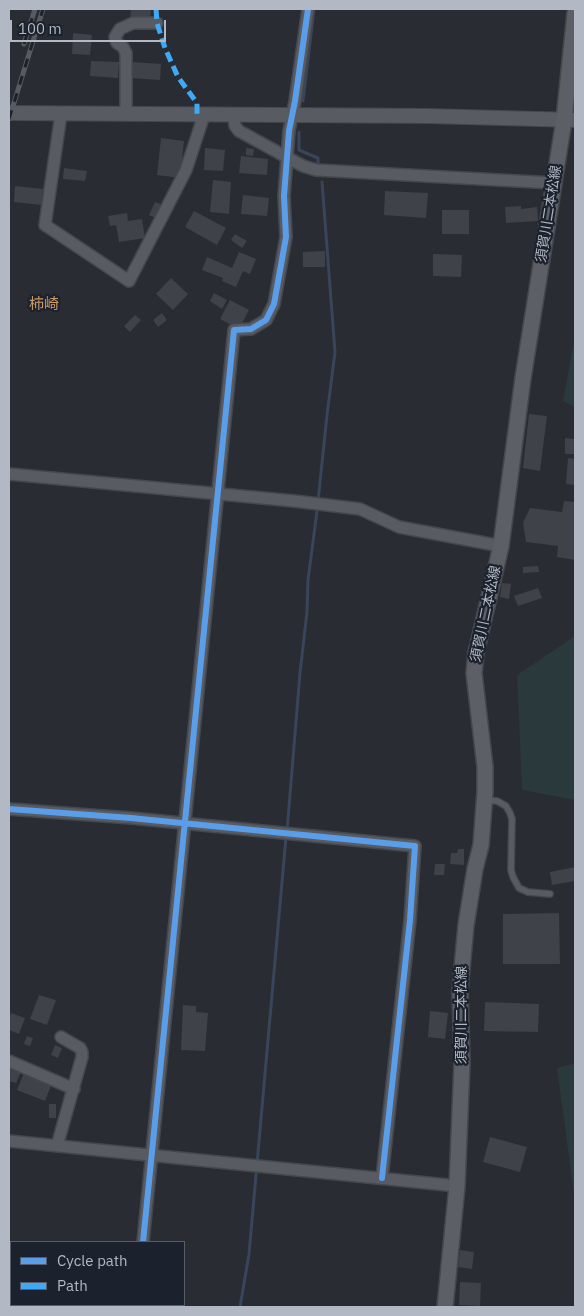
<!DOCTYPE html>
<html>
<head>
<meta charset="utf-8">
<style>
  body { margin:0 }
  #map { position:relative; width:584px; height:1316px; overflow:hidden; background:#292c33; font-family:"IBM Plex Sans",sans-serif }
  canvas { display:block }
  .frame { position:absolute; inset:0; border:10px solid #b2b8c4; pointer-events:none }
  .legend { position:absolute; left:10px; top:1241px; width:175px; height:65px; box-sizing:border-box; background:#1c222d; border:1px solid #585e69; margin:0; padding:6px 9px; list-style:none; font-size:15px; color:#b2b8c4 }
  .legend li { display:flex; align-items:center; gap:10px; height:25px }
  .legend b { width:25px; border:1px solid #585e69 }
  .scale { position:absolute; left:10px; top:20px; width:156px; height:22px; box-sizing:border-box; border:2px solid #b2b8c4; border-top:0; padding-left:6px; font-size:15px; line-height:18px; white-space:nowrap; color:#b2b8c4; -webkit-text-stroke:4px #1c222d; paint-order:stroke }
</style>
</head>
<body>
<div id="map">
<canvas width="584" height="1316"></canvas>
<div class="frame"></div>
<ul class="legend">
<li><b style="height:6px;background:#5a9eea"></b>Cycle path</li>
<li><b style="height:6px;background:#3fa9f5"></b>Path</li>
</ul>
<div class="scale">100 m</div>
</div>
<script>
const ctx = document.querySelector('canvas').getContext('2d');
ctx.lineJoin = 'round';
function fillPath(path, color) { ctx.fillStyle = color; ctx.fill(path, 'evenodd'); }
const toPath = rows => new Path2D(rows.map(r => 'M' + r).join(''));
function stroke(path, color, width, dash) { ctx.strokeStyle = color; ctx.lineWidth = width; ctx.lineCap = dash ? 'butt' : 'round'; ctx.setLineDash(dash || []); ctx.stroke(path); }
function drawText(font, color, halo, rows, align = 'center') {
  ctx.font = font + ' "IBM Plex Sans","Noto Sans JP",sans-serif'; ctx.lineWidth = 4.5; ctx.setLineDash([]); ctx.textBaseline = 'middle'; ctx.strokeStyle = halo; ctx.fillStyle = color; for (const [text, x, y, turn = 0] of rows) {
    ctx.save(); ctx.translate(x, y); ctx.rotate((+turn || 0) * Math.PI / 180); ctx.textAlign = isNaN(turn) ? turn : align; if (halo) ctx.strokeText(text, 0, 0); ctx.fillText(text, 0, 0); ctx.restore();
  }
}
const green = toPath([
  [575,336,575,407,563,401],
  [575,636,575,800,522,790,517,675],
  [575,1063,575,1202,557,1068]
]);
const stream = toPath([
  [303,101,314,9],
  [299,132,299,150,318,158,318,163],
  [287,831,300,673,307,612,308,580,317,511,327,415,335,352,322,182],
  [240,1307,249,1254,286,837]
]);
const building = toPath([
  [131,9,151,9,150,20,130,19],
  [73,33,92,35,90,55,72,54],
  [91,61,119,62,118,78,90,76],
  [131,62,161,64,160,80,130,78],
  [161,138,184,141,180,178,157,175],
  [205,148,225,150,223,171,204,170],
  [246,148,254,149,253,156,246,155],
  [241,156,268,159,267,175,239,173],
  [64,168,87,171,85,181,63,179],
  [213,180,231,182,229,214,210,212],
  [15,186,43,189,41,205,14,202],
  [385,191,428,193,426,218,384,215],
  [243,195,269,198,267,216,241,214],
  [155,202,163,205,158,219,149,215],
  [521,206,521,209,537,207,538,221,506,223,505,207],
  [442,210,469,210,469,234,442,234],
  [194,211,226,228,217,245,185,227],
  [127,213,128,221,142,219,145,238,119,242,116,225,110,226,108,216],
  [235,234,247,241,242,248,231,240],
  [325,251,325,267,303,267,303,252],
  [239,252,256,259,250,274,243,271,236,287,222,281,223,278,202,270,207,257,232,268],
  [433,254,462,255,461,277,433,276],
  [171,278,188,294,173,310,156,294],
  [214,293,227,300,222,309,210,301],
  [230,300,249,310,239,329,220,319],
  [162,313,167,320,158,327,153,320],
  [135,315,141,320,130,332,124,326],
  [529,414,547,416,540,471,523,468],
  [565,438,575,439,575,454,565,454],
  [568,458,575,459,574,485,566,484],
  [564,501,575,502,575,560,557,557,558,546,526,542,523,523,530,508,562,512],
  [538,566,539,572,523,573,523,567],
  [502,583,511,584,509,599,500,597],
  [538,588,542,598,518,606,514,596],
  [458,849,464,849,464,865,450,864,451,853,457,853],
  [435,864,445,864,444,875,434,875],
  [575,867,575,881,552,885,550,872],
  [559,913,560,964,503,964,503,914],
  [39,995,56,1000,47,1025,30,1019],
  [485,1002,539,1004,538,1032,484,1031],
  [183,1005,196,1006,196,1012,208,1013,205,1051,181,1050],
  [430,1011,448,1013,445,1039,428,1037],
  [11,1013,25,1018,19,1034,9,1030,9,1019],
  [27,1036,33,1038,30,1046,24,1044],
  [55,1045,62,1048,58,1058,51,1055],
  [9,1068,21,1072,16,1083,9,1081],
  [24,1073,52,1083,45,1101,17,1090],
  [49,1104,56,1104,56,1118,49,1118],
  [490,1137,527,1147,520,1172,483,1162],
  [460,1250,474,1252,472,1269,458,1267],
  [460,1282,481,1283,480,1306,459,1305]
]);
const service = toPath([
  [485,800,497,801,506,806,510,813,512,819,511,870,513,877,519,888,528,892,550,894]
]);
const minor = toPath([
  [61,114,45,225,129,281,186,170,204,115],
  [126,114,126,53,123,47,117,43,115,37,120,29,133,23,157,23],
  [234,115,235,126,239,131,303,166,316,170,554,183],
  [9,474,294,501,360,509,399,527,501,546],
  [9,809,131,818,415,846,410,920,382,1178],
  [9,1061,74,1089],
  [9,1141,457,1186],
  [57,1146,82,1057,82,1052,80,1048,61,1037],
  [143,1242,234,330,251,329,266,320,274,304,286,237,284,196,289,131,295,101,308,9],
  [137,1307,137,1305]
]);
const tertiary = toPath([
  [9,113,428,116,575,120]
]);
const secondary = toPath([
  [445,1307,457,1186,462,1063,460,990,466,925,475,869,481,845,485,792,485,767,474,673,476,653,501,546,523,378,564,120,575,13]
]);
const rail = toPath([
  [24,44,35,9],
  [9,119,43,9]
]);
const quiet = toPath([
  [156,9,157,23,165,48,178,77,197,103,197,115]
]);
const cycleway = toPath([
  [9,809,131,818,415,846,410,920,382,1178],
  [143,1242,234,330,251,329,266,320,274,304,286,237,284,196,289,131,295,101,308,9]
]);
const streetNames = [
  ["須賀川二本松線",549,214,-81],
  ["須賀川二本松線",486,614,-78],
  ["須賀川二本松線",462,1015,-90]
];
const neighbourhoodNames = [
  ["柿崎",44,305]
];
fillPath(green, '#2a393c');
stroke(stream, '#38455b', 3);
fillPath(building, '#3f4248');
stroke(service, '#44474c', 8);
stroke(minor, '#44474c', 14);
stroke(tertiary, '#44474c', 16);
stroke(secondary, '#44474c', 18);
stroke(service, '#585b61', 5.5);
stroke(minor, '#585b61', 11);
stroke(tertiary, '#585b61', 14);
stroke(secondary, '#5c5f66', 15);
stroke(rail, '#575a5f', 5);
stroke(rail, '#1c222d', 3, [9]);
stroke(quiet, '#3fa9f5', 5, [10, 5]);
stroke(cycleway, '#5a9eea', 6);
drawText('14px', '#b2b8c4', '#1c222d', streetNames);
drawText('15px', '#c99a69', '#1c222d', neighbourhoodNames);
</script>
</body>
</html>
